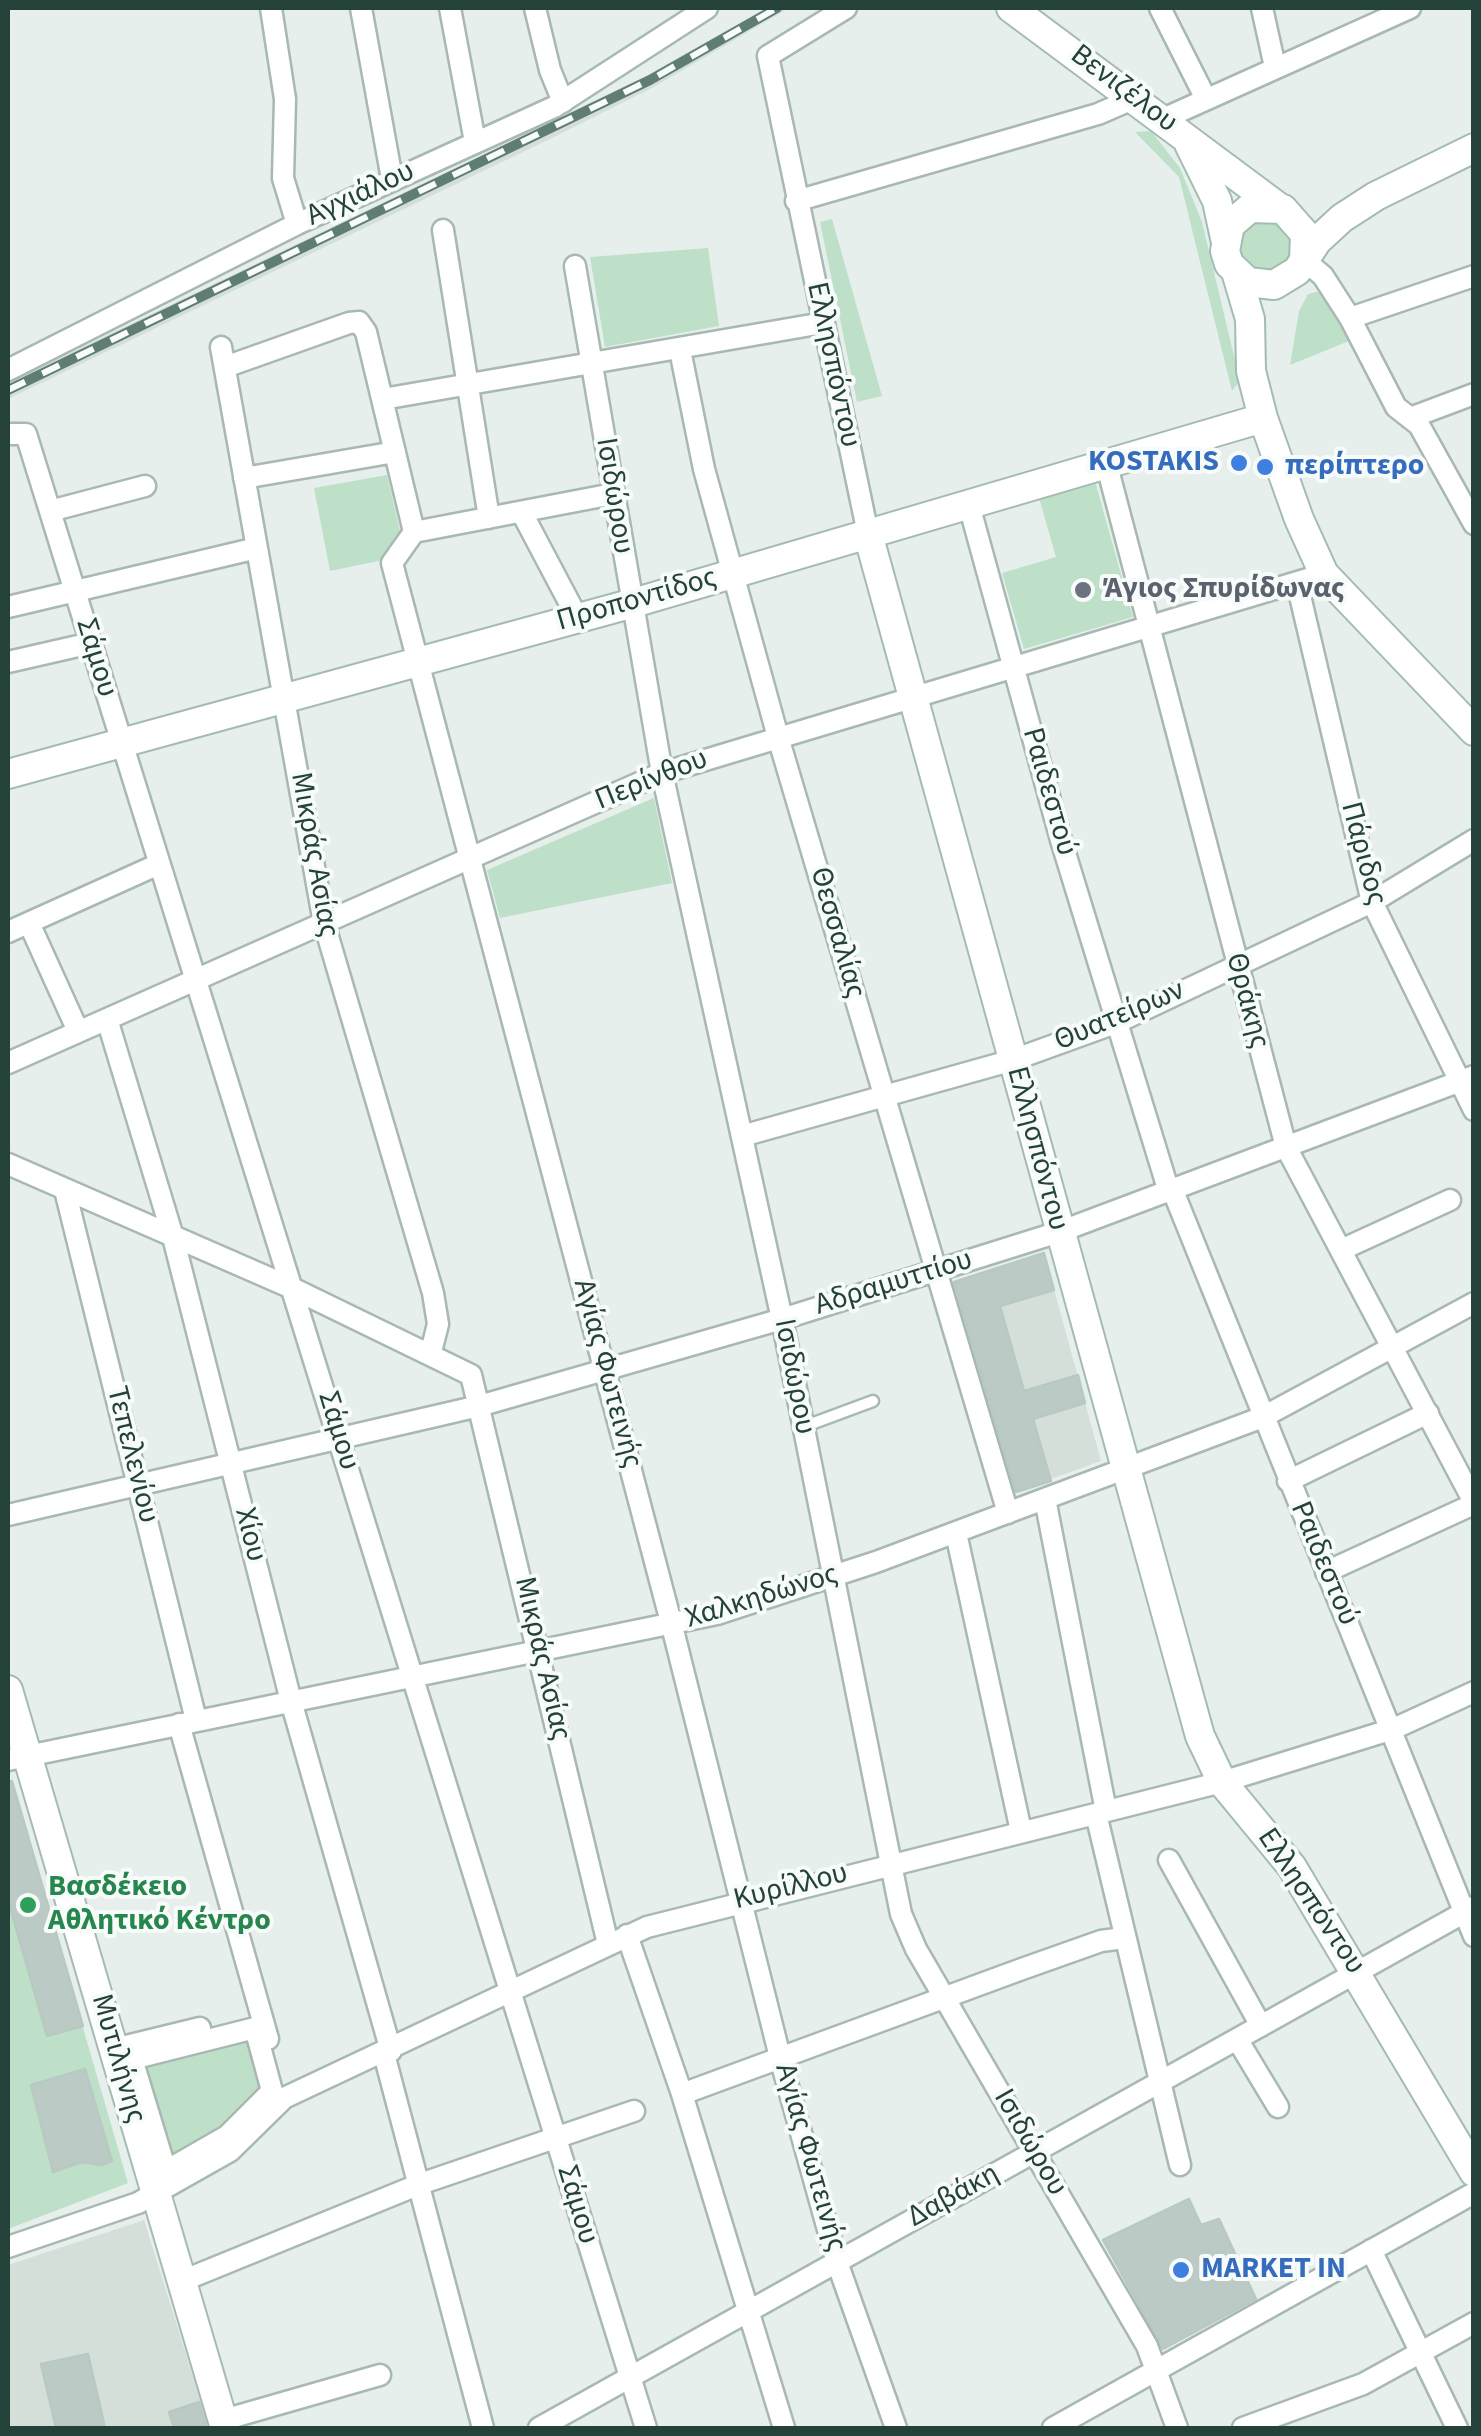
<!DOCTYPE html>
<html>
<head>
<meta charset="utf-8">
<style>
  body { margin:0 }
  #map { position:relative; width:1481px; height:2436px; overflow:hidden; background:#e6efeb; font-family:"Source Sans 3",sans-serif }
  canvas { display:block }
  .frame { position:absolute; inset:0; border:10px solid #24423a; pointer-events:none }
</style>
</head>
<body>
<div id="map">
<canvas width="1481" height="2436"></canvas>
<div class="frame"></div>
</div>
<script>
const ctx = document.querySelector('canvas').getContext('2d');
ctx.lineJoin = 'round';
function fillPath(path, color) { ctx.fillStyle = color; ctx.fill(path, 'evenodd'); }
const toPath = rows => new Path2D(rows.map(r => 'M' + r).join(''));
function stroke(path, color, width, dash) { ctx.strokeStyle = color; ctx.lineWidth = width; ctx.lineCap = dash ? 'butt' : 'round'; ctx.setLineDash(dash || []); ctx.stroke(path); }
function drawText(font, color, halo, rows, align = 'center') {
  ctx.font = font + ' "Source Sans 3",sans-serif'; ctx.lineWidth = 8; ctx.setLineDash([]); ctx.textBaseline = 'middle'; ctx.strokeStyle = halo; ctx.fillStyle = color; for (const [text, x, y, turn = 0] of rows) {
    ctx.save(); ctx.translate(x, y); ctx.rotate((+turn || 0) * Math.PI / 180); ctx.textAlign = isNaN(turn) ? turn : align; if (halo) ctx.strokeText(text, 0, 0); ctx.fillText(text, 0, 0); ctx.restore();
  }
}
const built = toPath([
  [766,8,789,8,652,88,552,138,8,399,8,383,646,76],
  [1044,1253,1101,1461,1012,1493,950,1283],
  [144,2220,209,2428,8,2428,8,2265]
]);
const green = toPath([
  [1151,131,1180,168,1202,222,1240,381,1232,391,1179,177,1135,132],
  '1238 246a27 27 0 1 1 54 0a27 27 0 1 1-54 0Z',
  [832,219,882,396,857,402,820,222],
  [708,248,719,326,605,347,590,257],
  [1320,291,1349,341,1290,365,1299,311,1308,294],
  [387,475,400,531,383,560,330,571,314,488],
  [1095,481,1133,617,1024,649,1002,573,1056,557,1039,498],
  [654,798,672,883,500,918,487,870],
  [8,1783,12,1783,128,2183,8,2229],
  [252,2032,269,2091,239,2122,169,2166,136,2061]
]);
const building = toPath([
  [1044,1253,1054,1290,1000,1306,1024,1391,1078,1375,1085,1403,1033,1419,1051,1481,1016,1492,954,1282,1044,1253],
  [12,1781,83,2026,47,2036,8,1900,8,1782,12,1781],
  [85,2069,112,2161,101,2165,82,2162,53,2172,31,2085,85,2069],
  [1189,2199,1201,2225,1219,2219,1256,2299,1163,2349,1103,2240,1189,2199],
  [88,2354,105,2428,56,2428,41,2364,88,2354],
  [199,2402,207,2428,174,2428,169,2412,199,2402]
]);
const lane = toPath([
  [803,1427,873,1401]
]);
const street = toPath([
  [271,8,285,99,283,178,297,224],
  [361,8,392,179],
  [450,8,475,142],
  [535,8,550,70,563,102],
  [846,8,768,56,868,534],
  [1160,8,1206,99],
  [1262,8,1275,67],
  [1163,119,1410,8],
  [796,201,1098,114,1135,98],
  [443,230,489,518],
  [1304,260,1323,276,1350,318,1396,407,1419,425,1474,524],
  [575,266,662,773,782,1319,901,1914,916,1949,1147,2346,1177,2428],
  [1350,318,1474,276],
  [221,347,324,923,433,1293,438,1324,431,1352],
  [680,350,704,469,778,737,1008,1513],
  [225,367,349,323,359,322,366,332,414,532,392,563,672,1626,781,2061,837,2262,896,2428],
  [8,370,297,224,554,107,707,8],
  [383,399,823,323],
  [1410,418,1474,394],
  [8,434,26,434,646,2428],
  [1107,466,1286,1147,1474,1502],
  [244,478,395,452],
  [969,505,1061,840,1169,1192],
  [50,511,145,486],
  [522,513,578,619],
  [414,532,613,494],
  [1297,583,1372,902,1474,1110],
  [8,607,257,548],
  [8,662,91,643],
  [29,923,78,1031],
  [8,932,159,864],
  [107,1019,173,1237,291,1701,391,2051],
  [8,1063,662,773,1324,574],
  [742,1136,1013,1060,1118,1022,1372,902,1474,840],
  [8,1164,292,1288,471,1375,608,1944],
  [65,1190,196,1720],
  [1173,1191,1474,1936],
  [1343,1249,1450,1200],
  [1288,1481,1428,1413],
  [1045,1499,1106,1811],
  [8,1515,479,1406,782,1319,1059,1232,1474,1076],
  [956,1533,1021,1831],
  [1326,1572,1474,1504],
  [179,1724,268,2039],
  [8,1760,717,1614,876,1562,1263,1417,1474,1303],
  [1096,1814,1180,2165],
  [1169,1860,1261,2026],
  [627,1935,682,2094,784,2428],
  [255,2028,272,2091,227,2136,166,2171,132,2059,255,2028],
  [1237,2039,1278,2107],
  [114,2049,200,2028],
  [384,2054,483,2428],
  [682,2094,1022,1969,1101,1941,1124,1938],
  [8,2247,138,2203,230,2151,284,2098,647,1927,1222,1782,1393,1729,1474,1692],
  [1371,2250,1457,2428],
  [182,2281,420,2184,634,2111],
  [223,2420,380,2375],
  [539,2428,1474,1907],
  [1053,2428,1474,2193],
  [1243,2428,1363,2384,1474,2323]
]);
const secondary = toPath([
  [1011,8,1277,206],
  [1189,144,1217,201,1225,238],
  [1304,260,1305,234,1283,209,1250,208,1230,225,1225,251,1229,264,1248,282,1274,285,1297,271,1317,241,1342,218,1376,196,1474,148],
  [1237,275,1250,319,1251,371,1263,418,1299,519,1324,574,1474,731],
  [868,534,1200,1736,1222,1782,1292,1867,1474,2172],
  [8,774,630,604,1263,418],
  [8,1690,225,2428]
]);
const rail = toPath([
  [8,390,650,80,777,8]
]);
const markers = [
  [1239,463,10,"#3f7fe0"],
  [1265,467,10,"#3f7fe0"],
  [1083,590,10,"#6b7280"],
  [28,1905,10,"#2e9e5b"],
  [1181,2270,10,"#3f7fe0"]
];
const streetNames = [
  ["Βενιζέλου",1123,90,37],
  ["Αγχιάλου",361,195,-25],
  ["Ελλησπόντου",832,365,78],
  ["Ισιδώρου",613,496,81],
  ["Προποντίδος",637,601,-16],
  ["Σάμου",95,658,73],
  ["Περίνθου",652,781,-22],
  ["Ραιδεστού",1048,792,74],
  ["Πάριδος",1362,854,75],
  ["Μικράς Ασίας",313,855,80],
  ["Θεσσαλίας",836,933,74],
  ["Θράκης",1246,1001,75],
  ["Θυατείρων",1120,1017,-23],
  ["Ελλησπόντου",1036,1149,75],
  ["Αδραμυττίου",894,1284,-17],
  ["Αγίας Φωτεινής",606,1374,75],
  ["Ισιδώρου",793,1377,79],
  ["Σάμου",337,1431,73],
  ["Τεπελενίου",131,1455,76],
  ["Χίου",249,1535,76],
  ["Ραιδεστού",1323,1564,67],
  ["Χαλκηδώνος",762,1598,-17],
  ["Μικράς Ασίας",541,1659,77],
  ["Κυρίλλου",791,1888,-14],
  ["Ελλησπόντου",1310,1902,56],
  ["Μυτιλήνης",117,2059,74],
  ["Ισιδώρου",1029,2143,60],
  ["Αγίας Φωτεινής",809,2158,74],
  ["Δαβάκη",954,2197,-29],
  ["Σάμου",576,2205,73]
];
const shopNames = [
  ["KOSTAKIS",1219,463,"right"],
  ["περίπτερο",1285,467],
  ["MARKET IN",1201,2270]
];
const worshipNames = [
  ["Άγιος Σπυρίδωνας",1103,590]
];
const leisureNames = [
  ["Βασδέκειο",48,1888],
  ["Αθλητικό Κέντρο",48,1922]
];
fillPath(built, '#d4dfda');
fillPath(green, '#bfe0c8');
fillPath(building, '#bbcac4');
stroke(building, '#b8c9c2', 2.5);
stroke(lane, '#a8b8b2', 15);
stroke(street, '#a8b8b2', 25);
stroke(secondary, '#a4bbb3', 32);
stroke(lane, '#fff', 10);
stroke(street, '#fff', 20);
stroke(secondary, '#fff', 28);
stroke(rail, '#5f7d75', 10);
stroke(rail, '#f7fbf9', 6, [19]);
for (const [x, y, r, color] of markers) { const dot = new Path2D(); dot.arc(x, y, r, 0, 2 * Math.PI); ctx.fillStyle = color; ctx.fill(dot); stroke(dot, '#f7fbf9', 4); }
drawText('30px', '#24423a', '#f7fbf9', streetNames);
drawText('bold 30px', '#366cbe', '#f7fbf9', shopNames, 'left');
drawText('bold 30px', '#5b616d', '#f7fbf9', worshipNames, 'left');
drawText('bold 30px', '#27864d', '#f7fbf9', leisureNames, 'left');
</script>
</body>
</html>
